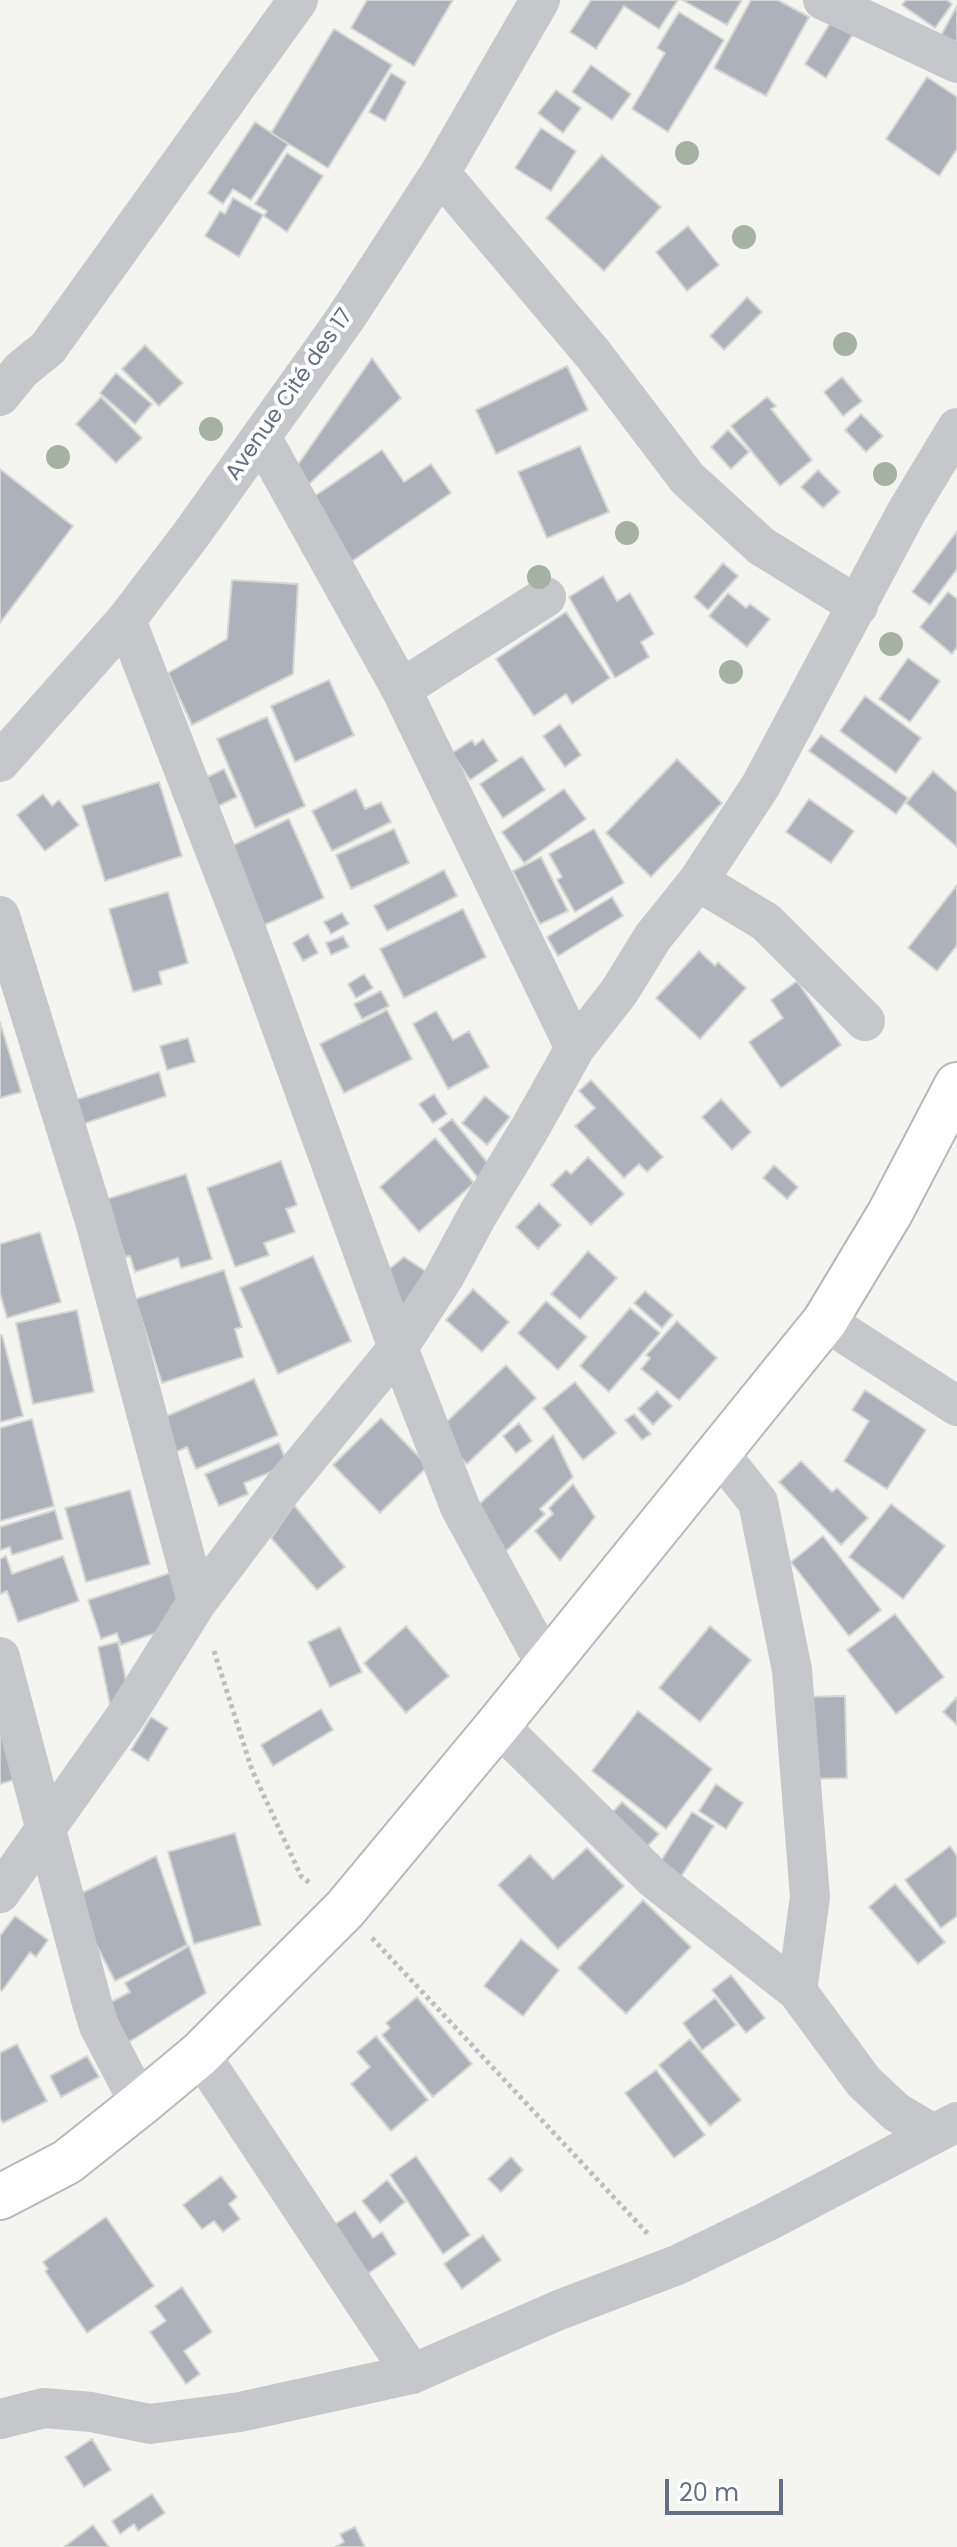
<!DOCTYPE html>
<meta charset="utf-8">
<style>
body{margin:0}
#map{position:relative;width:957px;height:2547px;overflow:hidden;background:#f4f5f1;font-family:Poppins,sans-serif}
canvas{display:block}
.scale{position:absolute;left:665px;top:2479px;width:118px;height:36px;box-sizing:border-box;border:4px solid #637083;border-top:0;padding-left:10px;font-size:24px;line-height:28px;white-space:nowrap;color:#637083;-webkit-text-stroke:6px #fff;paint-order:stroke}
</style>
<div id="map">
<canvas width="957" height="2547"></canvas>
<div class="scale">20 m</div>
</div>
<script>
const ctx = document.querySelector('canvas').getContext('2d');
ctx.lineJoin = 'round';
function fill(path, color) {
  ctx.fillStyle = color;
  ctx.fill(path, 'evenodd');
}
function toPath(rows) {
  const path = new Path2D();
  for (const r of rows) {
    path.moveTo(r[0], r[1]);
    for (let i = 2; i < r.length; i += 2) path.lineTo(r[i], r[i + 1]);
  }
  return path;
}
function trace(path, color, width, dash) {
  ctx.strokeStyle = color;
  ctx.lineWidth = width;
  ctx.lineCap = dash ? 'butt' : 'round';
  ctx.setLineDash(dash || []);
  ctx.stroke(path);
}
function write(font, color, halo, rows, align = 'center') {
  ctx.font = font + ' Poppins,sans-serif';
  ctx.lineWidth = 8;
  ctx.setLineDash([]);
  ctx.textBaseline = 'middle';
  ctx.strokeStyle = halo;
  ctx.fillStyle = color;
  for (const [text, x, y, turn = 0] of rows) {
    ctx.save();
    ctx.translate(x, y);
    ctx.rotate((+turn || 0) * Math.PI / 180);
    ctx.textAlign = isNaN(turn) ? turn : align;
    if (halo) ctx.strokeText(text, 0, 0);
    ctx.fillText(text, 0, 0);
    ctx.restore();
  }
}
const building = toPath([
 [367,0,453,0,414,66,351,28,367,0],
 [591,0,678,0,659,29,624,6,596,49,570,32,591,0],
 [682,0,742,0,727,25,682,0],
 [751,0,778,0,809,17,766,96,714,68,751,0],
 [906,0,947,0,952,4,935,28,902,5,906,0],
 [957,6,957,51,938,41,957,6],
 [679,12,724,40,668,132,632,109,665,53,657,48,679,12],
 [832,20,853,34,826,78,805,64,832,20],
 [334,29,392,65,328,168,271,133,334,29],
 [591,65,631,94,612,120,572,92,591,65],
 [391,73,406,82,385,121,369,112,391,73],
 [927,77,957,97,957,149,939,176,886,139,927,77],
 [556,90,581,108,563,133,538,113,556,90],
 [255,122,288,144,251,200,233,189,223,204,208,193,255,122],
 [541,128,576,151,551,191,515,168,541,128],
 [287,153,323,176,287,232,264,216,267,211,255,204,287,153],
 [602,155,661,207,604,271,546,218,602,155],
 [233,198,263,215,239,257,205,236,220,211,225,214,233,198],
 [688,226,719,265,687,291,656,252,688,226],
 [747,297,762,312,724,350,710,336,747,297],
 [145,345,183,383,159,406,122,369,145,345],
 [372,358,401,398,309,484,297,466,372,358],
 [567,366,588,410,496,454,476,410,567,366],
 [116,373,152,404,135,424,100,393,116,373],
 [842,377,862,401,843,416,824,392,842,377],
 [101,397,142,438,116,463,76,424,101,397],
 [767,397,776,406,771,409,812,460,780,486,731,426,767,397],
 [861,414,883,436,866,452,845,430,861,414],
 [728,430,749,452,731,469,711,447,728,430],
 [580,446,609,512,547,538,518,472,580,446],
 [382,450,404,482,431,464,451,493,351,562,309,500,382,450],
 [0,469,73,526,0,623,0,469],
 [818,470,840,492,823,508,801,487,818,470],
 [957,531,957,569,930,605,912,592,957,531],
 [723,563,738,576,708,610,694,597,723,563],
 [603,576,617,601,630,593,654,634,641,642,649,657,615,678,569,597,603,576],
 [232,580,298,584,293,674,192,725,168,673,227,639,232,580],
 [948,592,957,599,957,647,952,654,920,627,948,592],
 [728,593,746,608,750,604,770,619,747,647,709,616,728,593],
 [566,612,610,678,572,704,566,694,534,716,496,659,566,612],
 [908,658,940,681,910,722,879,699,908,658],
 [329,680,354,735,295,762,271,706,329,680],
 [865,696,921,738,896,773,840,731,865,696],
 [267,717,305,806,255,828,217,739,267,717],
 [560,724,581,755,565,767,543,736,560,724],
 [821,735,908,798,896,814,809,751,821,735],
 [483,739,498,761,470,780,452,753,472,740,475,745,483,739],
 [522,756,545,790,503,818,480,784,522,756],
 [677,759,722,803,651,877,606,833,677,759],
 [224,769,237,797,206,812,193,784,224,769],
 [933,771,957,792,957,847,906,803,933,771],
 [159,782,182,856,105,881,82,806,159,782],
 [356,789,365,809,381,802,391,822,332,851,312,811,356,789],
 [564,789,586,819,524,863,502,832,564,789],
 [43,794,52,806,59,800,79,825,45,851,17,815,43,794],
 [809,799,854,831,831,863,786,832,809,799],
 [289,819,324,898,260,927,225,849,289,819],
 [394,829,409,863,351,889,336,855,394,829],
 [594,829,624,883,575,912,557,880,562,877,549,854,594,829],
 [541,857,568,911,540,924,513,871,541,857],
 [444,870,457,896,387,931,374,906,444,870],
 [957,885,957,945,937,971,908,948,957,885],
 [168,892,188,963,159,972,162,984,133,992,109,909,168,892],
 [612,897,623,916,558,956,547,937,612,897],
 [463,909,486,957,404,998,380,949,463,909],
 [342,913,349,924,331,934,324,922,342,913],
 [308,934,318,953,303,961,293,943,308,934],
 [343,936,349,947,331,955,326,943,343,936],
 [699,951,715,966,718,962,746,988,700,1039,656,998,699,951],
 [364,974,373,988,356,998,348,984,364,974],
 [797,981,841,1045,781,1088,749,1042,783,1018,771,1000,797,981],
 [381,991,389,1006,362,1019,354,1004,381,991],
 [387,1010,412,1059,344,1093,320,1044,387,1010],
 [436,1011,453,1040,469,1031,489,1067,448,1089,413,1024,436,1011],
 [0,1022,21,1092,0,1098,0,1022],
 [188,1038,195,1062,167,1070,160,1046,188,1038],
 [159,1072,166,1096,77,1126,69,1102,159,1072],
 [591,1080,663,1157,647,1172,639,1164,624,1178,575,1126,595,1108,579,1091,591,1080],
 [434,1094,447,1114,433,1123,419,1104,434,1094],
 [485,1096,510,1117,487,1145,462,1123,485,1096],
 [721,1099,751,1132,732,1150,702,1117,721,1099],
 [452,1119,491,1167,478,1178,439,1129,452,1119],
 [435,1138,474,1183,419,1232,380,1187,435,1138],
 [588,1157,624,1194,591,1225,551,1185,566,1170,571,1174,588,1157],
 [281,1161,297,1205,286,1209,295,1232,264,1243,269,1255,235,1267,207,1188,281,1161],
 [774,1165,798,1187,787,1199,763,1178,774,1165],
 [186,1174,212,1259,181,1268,178,1258,135,1272,130,1256,125,1257,107,1199,186,1174],
 [539,1203,561,1225,538,1249,516,1227,539,1203],
 [40,1232,61,1302,7,1318,0,1293,0,1244,40,1232],
 [588,1251,617,1278,580,1319,551,1294,588,1251],
 [313,1256,351,1341,278,1374,240,1288,313,1256],
 [404,1257,427,1272,399,1313,382,1275,404,1257],
 [224,1270,242,1327,235,1329,243,1357,162,1383,135,1299,224,1270],
 [473,1289,509,1322,482,1352,446,1320,473,1289],
 [645,1291,673,1315,662,1328,634,1303,645,1291],
 [546,1301,587,1337,558,1370,518,1333,546,1301],
 [630,1308,660,1333,609,1392,580,1366,630,1308],
 [77,1310,94,1392,33,1404,16,1323,77,1310],
 [677,1321,717,1358,679,1400,641,1369,650,1358,646,1355,677,1321],
 [2,1335,23,1416,0,1422,0,1336,2,1335],
 [506,1365,536,1398,467,1464,436,1432,506,1365],
 [254,1379,278,1435,196,1469,187,1447,169,1455,155,1421,254,1379],
 [575,1382,616,1433,583,1460,543,1408,575,1382],
 [865,1390,926,1430,887,1489,844,1461,869,1421,852,1410,865,1390],
 [657,1391,672,1406,653,1425,638,1409,657,1391],
 [634,1414,651,1434,642,1440,625,1420,634,1414],
 [381,1418,428,1466,380,1513,333,1465,381,1418],
 [32,1419,54,1506,0,1521,0,1428,32,1419],
 [519,1423,532,1441,516,1453,503,1436,519,1423],
 [553,1435,573,1477,540,1509,545,1514,505,1552,473,1510,553,1435],
 [279,1443,288,1465,244,1483,248,1494,219,1506,205,1474,279,1443],
 [801,1461,832,1492,837,1488,868,1518,841,1545,779,1482,801,1461],
 [573,1484,595,1517,560,1561,535,1531,553,1514,549,1508,573,1484],
 [130,1490,150,1564,86,1582,65,1508,130,1490],
 [891,1504,945,1546,903,1599,849,1557,891,1504],
 [294,1505,345,1567,317,1590,271,1538,294,1505],
 [55,1510,63,1539,12,1555,10,1547,0,1550,0,1527,55,1510],
 [823,1536,881,1610,849,1636,791,1562,823,1536],
 [6,1556,12,1574,63,1556,79,1601,18,1622,7,1591,0,1594,0,1559,6,1556],
 [173,1572,186,1611,176,1626,121,1645,117,1633,101,1639,88,1600,173,1572],
 [895,1614,944,1677,896,1714,847,1650,895,1614],
 [406,1626,449,1676,406,1713,364,1663,406,1626],
 [710,1626,751,1660,700,1722,659,1688,710,1626],
 [340,1627,362,1672,330,1687,308,1642,340,1627],
 [118,1642,130,1700,113,1719,98,1647,118,1642],
 [845,1696,847,1778,806,1779,804,1697,845,1696],
 [957,1697,957,1725,943,1712,957,1697],
 [321,1709,333,1730,273,1766,261,1745,321,1709],
 [638,1711,712,1769,666,1829,592,1771,638,1711],
 [151,1717,168,1728,148,1761,131,1750,151,1717],
 [0,1725,16,1779,0,1784,0,1725],
 [716,1784,743,1803,726,1829,699,1811,716,1784],
 [622,1802,659,1834,644,1850,607,1818,622,1802],
 [692,1812,714,1826,680,1878,659,1864,692,1812],
 [235,1833,261,1925,194,1944,168,1852,235,1833],
 [950,1846,957,1856,957,1916,941,1928,905,1880,950,1846],
 [587,1848,624,1886,558,1949,498,1885,530,1855,553,1879,587,1848],
 [156,1856,187,1945,115,1981,72,1898,156,1856],
 [895,1884,945,1942,918,1964,869,1907,895,1884],
 [643,1900,691,1947,626,2014,578,1968,643,1900],
 [15,1916,48,1940,36,1957,30,1952,2,1991,0,1989,0,1936,15,1916],
 [521,1939,559,1970,523,2016,484,1986,521,1939],
 [189,1946,206,1993,121,2047,105,2005,130,1992,125,1983,189,1946],
 [731,1975,765,2018,746,2033,712,1990,731,1975],
 [417,1997,472,2064,433,2097,382,2035,390,2028,386,2023,417,1997],
 [715,1998,736,2025,702,2050,683,2023,715,1998],
 [376,2036,428,2100,391,2131,351,2084,370,2067,357,2052,376,2036],
 [690,2039,741,2100,710,2126,659,2065,690,2039],
 [17,2044,47,2101,3,2123,0,2118,0,2053,17,2044],
 [87,2056,99,2077,61,2097,50,2076,87,2056],
 [656,2070,705,2135,674,2158,625,2093,656,2070],
 [416,2156,470,2235,443,2254,390,2175,416,2156],
 [511,2157,523,2170,501,2192,488,2179,511,2157],
 [221,2176,237,2197,229,2204,240,2219,223,2232,214,2221,202,2229,183,2205,221,2176],
 [387,2180,405,2202,380,2223,362,2201,387,2180],
 [355,2211,373,2238,382,2232,396,2254,366,2275,334,2225,355,2211],
 [106,2217,154,2286,87,2333,45,2271,48,2269,43,2262,106,2217],
 [483,2235,501,2260,462,2289,444,2264,483,2235],
 [182,2287,212,2332,184,2351,200,2374,186,2384,150,2332,166,2321,155,2306,182,2287],
 [92,2439,111,2470,84,2487,65,2457,92,2439],
 [152,2494,165,2513,138,2531,134,2524,120,2534,112,2521,152,2494],
 [93,2525,109,2547,64,2547,93,2525],
 [355,2527,365,2547,335,2547,344,2542,340,2534,355,2527]
]);
const path = toPath([
 [214,1651,252,1770,301,1876,311,1884],
 [372,1938,649,2235]
]);
const minor = toPath([
 [823,0,957,63],
 [440,173,593,354,687,478,761,546,858,606],
 [0,396,21,370,48,348,298,0],
 [261,437,401,689,575,1048],
 [126,620,251,943,398,1348,460,1507,546,1665],
 [401,689,546,597],
 [0,762,126,620,190,536,345,319,440,173,540,0],
 [698,881,766,922,865,1021],
 [0,916,95,1221,197,1602],
 [825,1321,957,1406],
 [718,1452,758,1502,792,1670,810,1897,797,1991],
 [0,1657,92,2003,99,2026,140,2104],
 [498,1725,653,1878,797,1991,864,2082,896,2112,933,2134],
 [0,1893,125,1717,197,1602,283,1488,398,1348,444,1277,478,1214,529,1130,575,1048,619,992,653,937,698,881,761,785,907,511,957,428],
 [200,2054,412,2374],
 [0,2419,44,2408,91,2412,150,2424,240,2412,412,2374,559,2310,677,2265,768,2221,957,2122]
]);
const major = toPath([
 [0,2197,67,2162,140,2104,200,2054,345,1909,498,1725,825,1321,890,1213,957,1085]
]);
const trees = [
 [687,153],
 [744,237],
 [845,344],
 [211,429],
 [58,457],
 [885,474],
 [627,533],
 [539,577],
 [891,644],
 [731,672]
];
const streetNames = [
 ["Avenue Cité des 17",290,395,-55]
];
fill(building, '#adb2ba');
trace(building, '#d6d6d4', 2);
trace(major, '#b5b8bd', 48);
trace(path, '#bcbdc0', 5, [4, 4]);
trace(minor, '#c5c7cb', 40);
trace(major, '#fff', 44);
ctx.fillStyle = '#a5b1a2';
for (const [x, y] of trees) {
  ctx.beginPath();
  ctx.arc(x, y, 12, 0, 2 * Math.PI);
  ctx.fill();
}
write('22px', '#637083', '#fff', streetNames);
</script>
